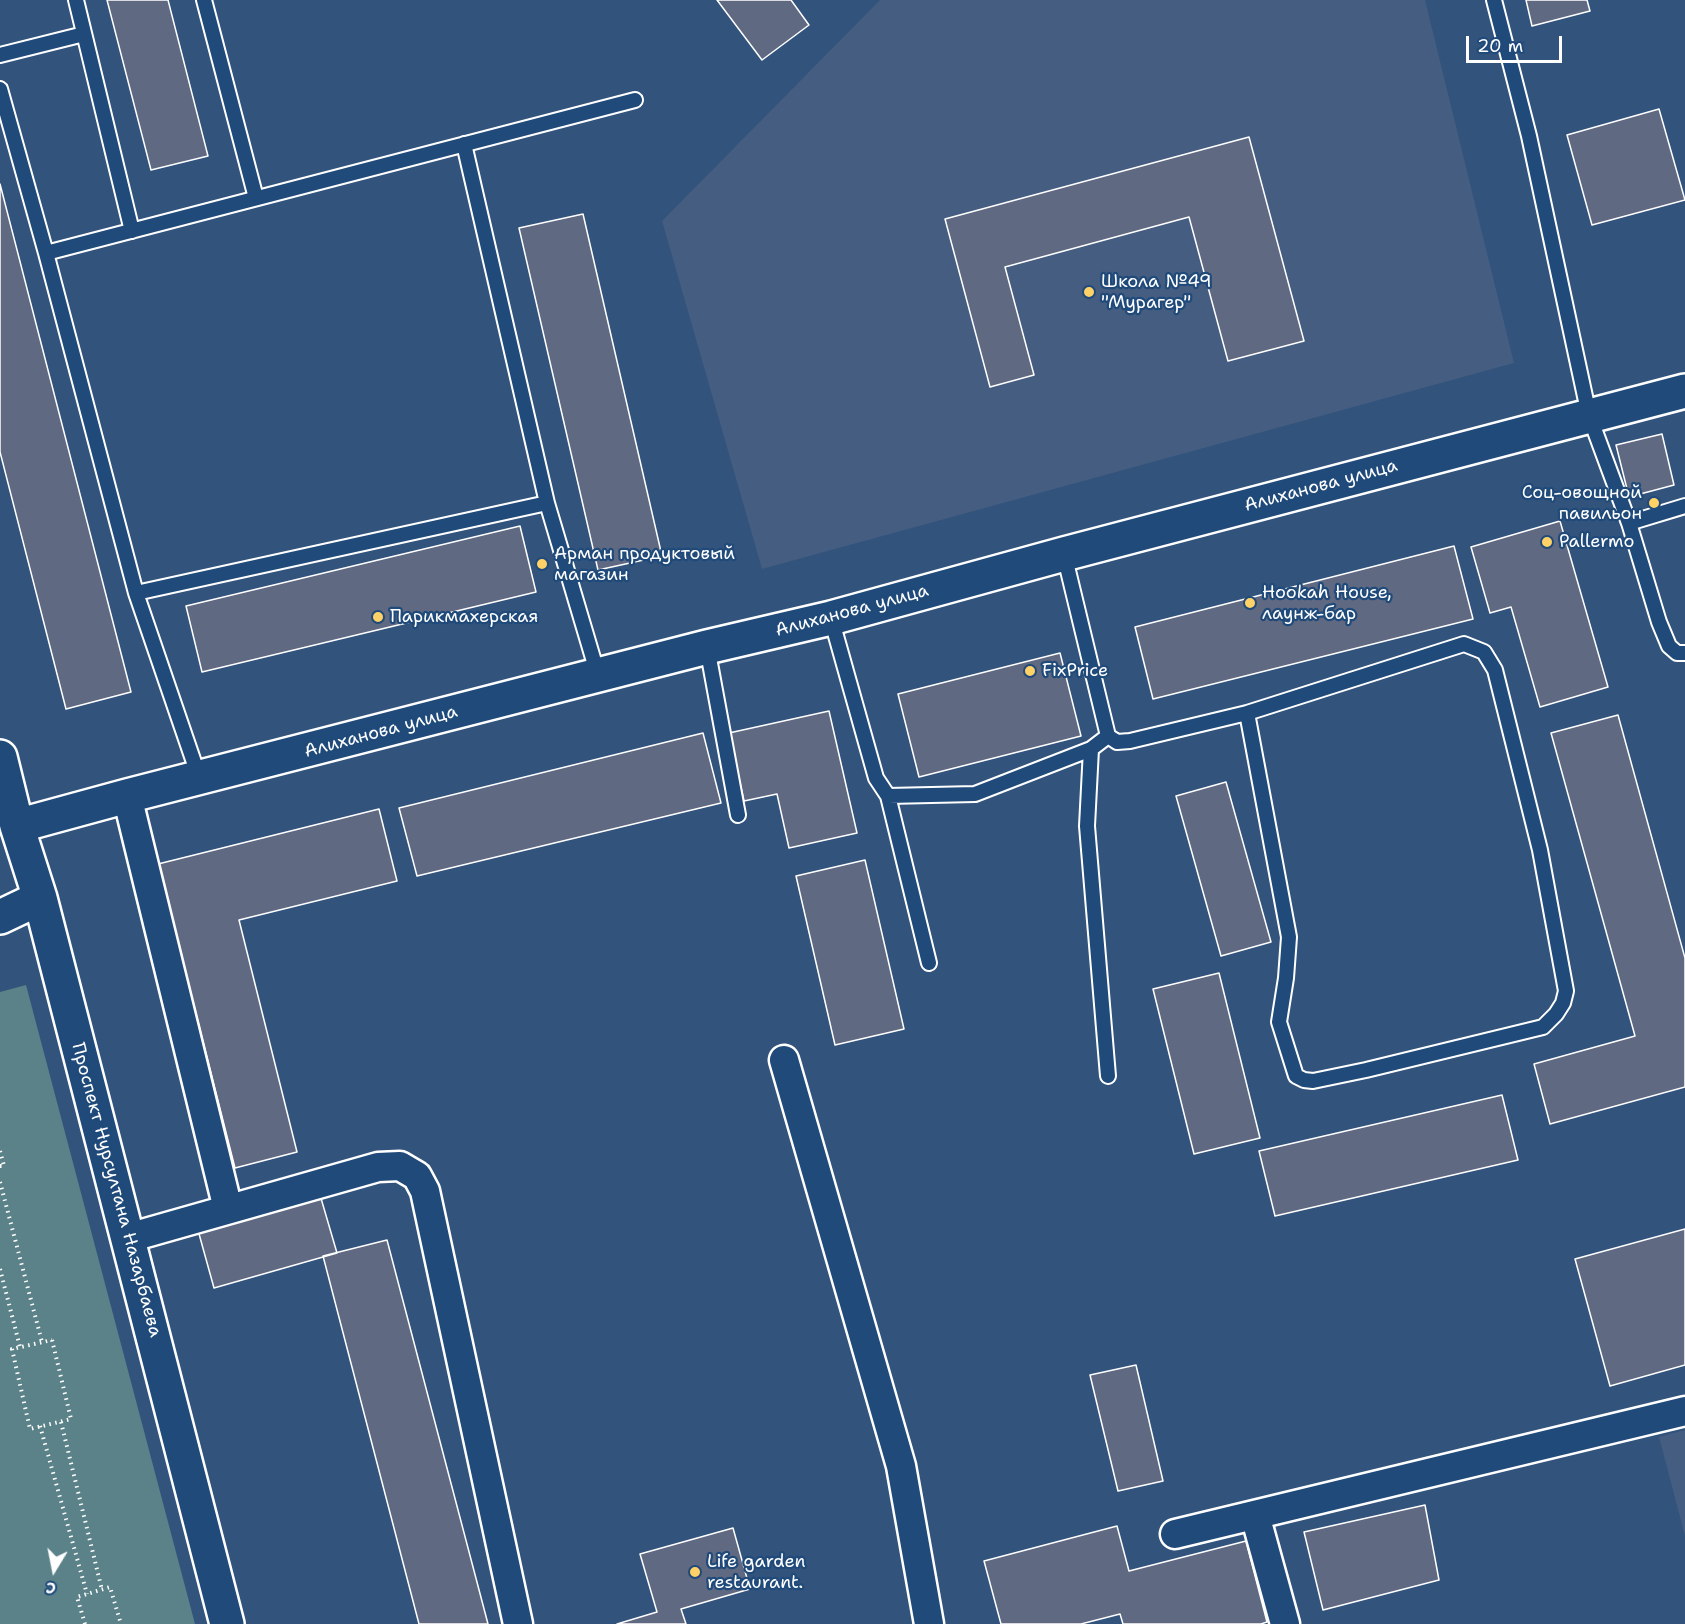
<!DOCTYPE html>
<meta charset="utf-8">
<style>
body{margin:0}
#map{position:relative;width:1685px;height:1624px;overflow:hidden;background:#32537c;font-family:"Shantell Sans",sans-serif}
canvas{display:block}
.north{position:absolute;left:24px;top:1540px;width:60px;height:60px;-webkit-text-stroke:4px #1f4a7a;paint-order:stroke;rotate:190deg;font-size:16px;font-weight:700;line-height:24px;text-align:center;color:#fff}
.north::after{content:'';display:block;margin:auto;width:21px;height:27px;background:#fff;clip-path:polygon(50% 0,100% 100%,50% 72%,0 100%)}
.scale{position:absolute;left:1466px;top:36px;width:96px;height:27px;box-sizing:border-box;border:3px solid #fff;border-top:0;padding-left:8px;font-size:18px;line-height:21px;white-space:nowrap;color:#fff;-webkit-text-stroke:4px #1f4a7a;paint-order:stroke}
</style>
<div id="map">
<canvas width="1685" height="1624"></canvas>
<div class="north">С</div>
<div class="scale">20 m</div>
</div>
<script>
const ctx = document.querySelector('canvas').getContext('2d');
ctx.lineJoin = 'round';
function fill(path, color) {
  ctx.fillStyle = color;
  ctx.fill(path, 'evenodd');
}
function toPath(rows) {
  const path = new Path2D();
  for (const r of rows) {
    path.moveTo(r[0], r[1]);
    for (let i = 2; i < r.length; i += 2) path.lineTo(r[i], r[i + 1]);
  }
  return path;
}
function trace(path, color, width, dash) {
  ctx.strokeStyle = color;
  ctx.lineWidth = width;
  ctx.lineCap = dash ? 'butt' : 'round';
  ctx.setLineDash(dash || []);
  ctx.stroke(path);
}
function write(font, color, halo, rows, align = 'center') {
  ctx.font = font + ' "Shantell Sans",sans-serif';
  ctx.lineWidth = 4.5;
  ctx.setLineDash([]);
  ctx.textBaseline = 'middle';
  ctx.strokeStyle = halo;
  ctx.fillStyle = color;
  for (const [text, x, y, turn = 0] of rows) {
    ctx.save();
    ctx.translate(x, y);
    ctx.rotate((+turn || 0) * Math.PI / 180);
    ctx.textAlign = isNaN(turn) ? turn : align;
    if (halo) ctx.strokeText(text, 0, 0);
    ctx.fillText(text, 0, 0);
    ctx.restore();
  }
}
const built = toPath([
 [880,0,1425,0,1514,363,762,569,662,221],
 [1685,1430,1685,1536,1659,1437]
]);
const green = toPath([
 [26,985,195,1624,0,1624,0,992]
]);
const building = toPath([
 [107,0,168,0,208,156,151,170,107,0],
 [717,0,791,0,809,25,762,60,717,0],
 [1526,0,1587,0,1590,11,1532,26,1526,0],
 [1659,109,1685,200,1592,225,1567,135,1659,109],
 [1249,137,1304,341,1228,361,1189,217,1005,267,1034,375,990,387,945,219,1249,137],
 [0,184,131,692,66,709,0,452,0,184],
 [583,214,662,556,598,570,519,228,583,214],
 [1662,434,1674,485,1629,497,1616,445,1662,434],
 [1560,521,1608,687,1540,707,1511,607,1490,613,1471,547,1560,521],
 [520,526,536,592,202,672,186,606,520,526],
 [1454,546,1473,619,1153,699,1135,627,1454,546],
 [1060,653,1081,736,919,777,898,694,1060,653],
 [829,711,857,833,789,848,777,794,744,801,729,733,829,711],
 [1618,715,1685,958,1685,1087,1550,1124,1534,1064,1635,1036,1551,733,1618,715],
 [703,733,721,803,417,876,399,808,703,733],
 [1226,782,1271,942,1221,956,1176,796,1226,782],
 [379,809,397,881,239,920,297,1152,235,1168,158,864,379,809],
 [865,860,904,1029,835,1045,796,876,865,860],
 [1219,973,1260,1138,1194,1154,1153,989,1219,973],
 [1502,1095,1518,1160,1275,1216,1259,1151,1502,1095],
 [318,1188,337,1253,214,1288,196,1223,318,1188],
 [1685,1229,1685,1365,1610,1386,1575,1259,1685,1229],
 [387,1240,488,1624,419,1624,323,1256,387,1240],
 [1136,1365,1163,1481,1118,1491,1090,1375,1136,1365],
 [1425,1505,1439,1580,1323,1610,1304,1532,1425,1505],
 [1117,1526,1129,1571,1246,1541,1267,1622,1261,1624,1123,1624,1120,1614,1081,1624,1001,1624,984,1561,1117,1526],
 [733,1528,750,1589,681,1609,686,1624,617,1624,657,1612,640,1554,733,1528]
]);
const path = toPath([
 [0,1151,4,1166,0,1166],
 [0,1182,42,1342],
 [0,1269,20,1347],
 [52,1340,71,1419,30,1429,12,1349,52,1340],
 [61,1422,102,1590],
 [40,1426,87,1594],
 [85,1624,77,1597,110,1587,121,1624]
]);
const lane = toPath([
 [76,0,132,231],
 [204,0,256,198],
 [1494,0,1529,136,1589,415,1629,523,1659,622,1669,646,1677,653,1685,653],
 [0,55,84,34],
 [0,89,46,253,136,593,199,777],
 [46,253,635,100],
 [547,503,598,675],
 [1629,523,1685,506],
 [1064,554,1108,736,1117,742,1130,741,1247,713,1464,644,1484,652,1495,670,1540,850,1566,991,1563,1003,1556,1014,1543,1027,1366,1070,1313,1081,1304,1080,1296,1076,1279,1022,1286,978,1289,937,1247,713],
 [136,593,547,503,464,144],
 [831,618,876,778,888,796,975,794,1091,749,1108,736],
 [707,647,738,815],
 [1091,749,1087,826,1108,1076],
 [888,796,929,963]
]);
const street = toPath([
 [127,796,228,1209],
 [784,1060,901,1466,929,1624],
 [128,1238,378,1167,400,1166,417,1176,425,1191,518,1624],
 [1255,1515,1285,1624],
 [1175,1534,1685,1411]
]);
const secondary = toPath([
 [0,757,17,826,40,898,227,1624],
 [17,826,127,796,707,647,831,618,1064,554,1685,391],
 [0,917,40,898]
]);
const markers = [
 [1089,292,6,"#ffd166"],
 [1654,503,6,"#ffd166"],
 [1547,542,6,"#ffd166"],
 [542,564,6,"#ffd166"],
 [1250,603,6,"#ffd166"],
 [378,617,6,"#ffd166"],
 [1030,671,6,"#ffd166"],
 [695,1572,6,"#ffd166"]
];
const poiNames = [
 ["Школа №49",1101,282],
 ["\"Мурагер\"",1101,303],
 ["Соц-овощной",1642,493,"right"],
 ["павильон",1642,514,"right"],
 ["Pallermo",1559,542],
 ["Арман продуктовый",554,554],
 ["магазин",554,575],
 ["Hookah House,",1262,593],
 ["лаунж-бар",1262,614],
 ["Парикмахерская",390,617],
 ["FixPrice",1042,671],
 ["Life garden",707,1562],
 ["restaurant.",707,1583]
];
const streetNames = [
 ["Алиханова улица",1321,486,-15],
 ["Алиханова улица",852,611,-15],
 ["Алиханова улица",381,732,-15],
 ["Проспект Нурсултана Назарбаева",116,1190,75]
];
fill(built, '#445d81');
fill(green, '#5a8288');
fill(building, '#606982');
trace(building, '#fff', 1.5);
trace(lane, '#fff', 18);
trace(street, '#fff', 33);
trace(secondary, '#fff', 38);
trace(path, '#fff', 4, [1.5, 4.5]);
trace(lane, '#1f4a7a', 14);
trace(street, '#1f4a7a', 28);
trace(secondary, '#1f4a7a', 33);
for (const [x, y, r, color] of markers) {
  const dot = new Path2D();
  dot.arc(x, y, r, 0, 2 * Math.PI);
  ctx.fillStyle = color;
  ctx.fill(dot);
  trace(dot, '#1f4a7a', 2);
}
write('18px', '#fff', '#1f4a7a', poiNames, 'left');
write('18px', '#fff', '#1f4a7a', streetNames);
</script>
